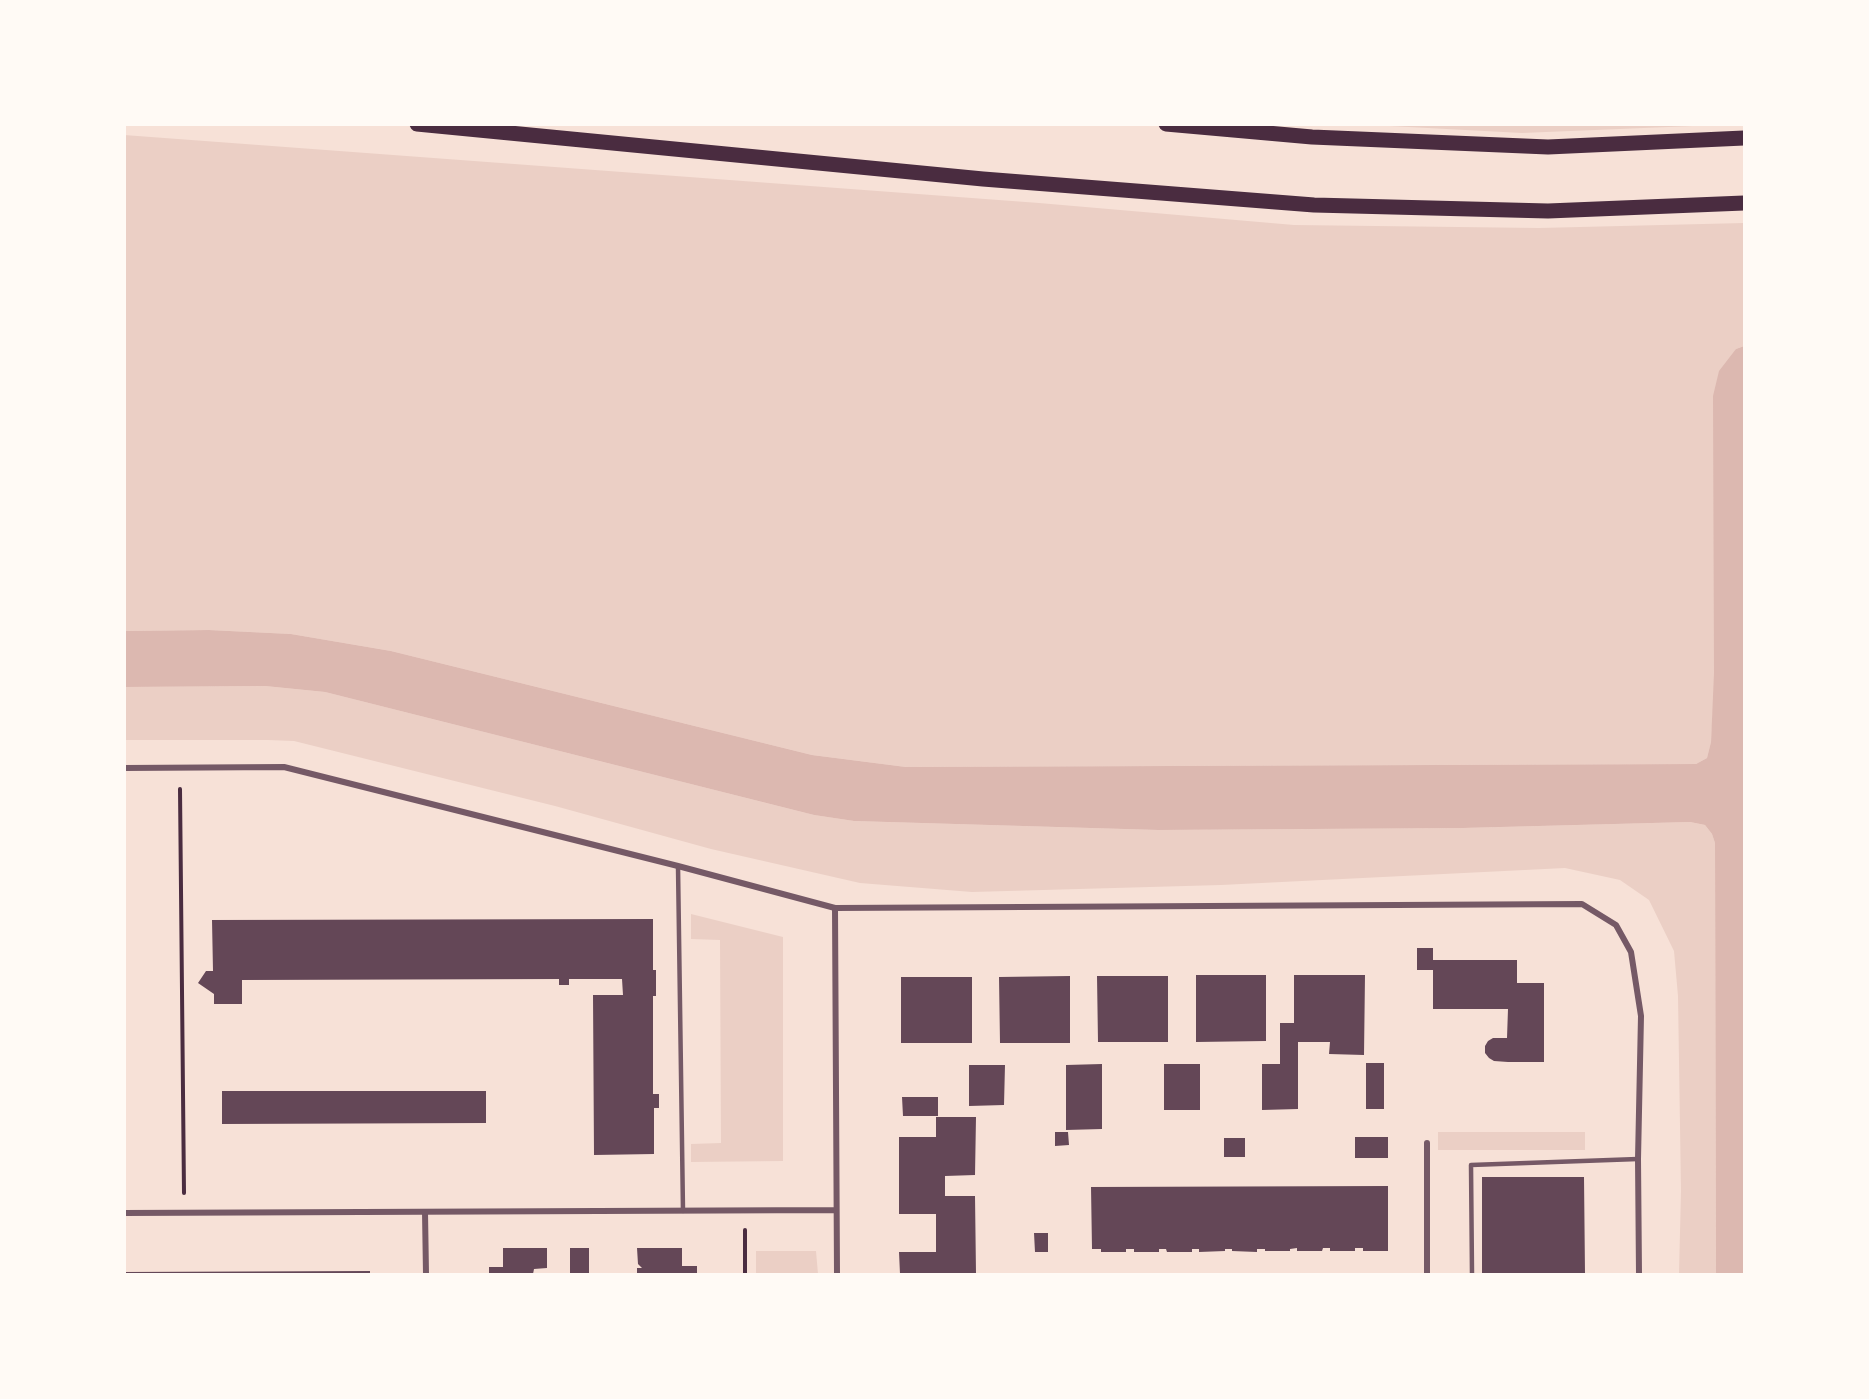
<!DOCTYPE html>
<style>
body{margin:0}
#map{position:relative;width:1869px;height:1399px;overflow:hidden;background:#f7e1d7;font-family:Jost,sans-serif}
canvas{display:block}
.frame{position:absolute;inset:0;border:126px solid #fffaf5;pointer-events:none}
</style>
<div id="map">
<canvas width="1869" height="1399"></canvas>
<div class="frame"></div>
</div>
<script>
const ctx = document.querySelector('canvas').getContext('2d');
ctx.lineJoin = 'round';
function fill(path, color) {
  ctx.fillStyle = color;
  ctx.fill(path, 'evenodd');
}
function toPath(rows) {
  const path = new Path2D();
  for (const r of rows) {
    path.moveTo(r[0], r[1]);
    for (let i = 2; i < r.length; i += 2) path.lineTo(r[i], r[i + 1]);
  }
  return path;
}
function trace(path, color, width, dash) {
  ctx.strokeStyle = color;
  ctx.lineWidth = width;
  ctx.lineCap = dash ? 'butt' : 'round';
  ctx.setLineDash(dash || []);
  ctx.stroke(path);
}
const green = toPath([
 [1371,125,1717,124,1717,125,1522,133],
 [124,135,1039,203,1294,225,1539,228,1744,223,1744,346,1736,349,1711,742,1707,758,1696,764,906,767,812,755,391,651,291,634,209,630,125,631],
 [265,686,325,692,814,815,854,821,1158,830,1463,828,1690,822,1705,825,1712,834,1715,843,1716,1274,1679,1274,1681,1191,1678,996,1674,951,1649,900,1620,880,1565,868,1221,885,972,892,860,883,711,849,555,806,294,741,268,740,125,740,124,687],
 [691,914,783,937,783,1161,691,1162,691,1144,721,1143,720,940,691,939],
 [1438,1132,1585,1132,1585,1150,1438,1150],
 [756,1251,816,1251,818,1274,756,1274]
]);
const water = toPath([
 [1744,346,1744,1274,1716,1274,1715,843,1712,834,1705,825,1690,822,1463,828,1158,830,854,821,814,815,325,692,265,686,125,687,125,631,209,630,291,634,391,651,812,755,906,767,1696,764,1707,758,1711,742,1714,673,1713,396,1719,371,1736,349]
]);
const building = toPath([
 [653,919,653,970,656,970,656,996,653,996,653,1094,659,1094,659,1108,654,1108,654,1154,594,1155,593,995,623,995,622,979,569,979,569,985,559,985,559,979,242,980,242,1004,214,1004,214,994,198,983,206,971,213,971,212,920],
 [1417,948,1433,948,1433,960,1517,960,1517,983,1544,983,1544,1062,1508,1062,1494,1061,1489,1058,1485,1053,1485,1046,1488,1041,1493,1038,1507,1038,1508,1009,1433,1009,1433,970,1417,970],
 [1196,975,1266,975,1266,1041,1196,1042],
 [1294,975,1365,975,1364,1055,1329,1054,1330,1042,1298,1042,1298,1109,1262,1110,1262,1064,1280,1064,1280,1023,1294,1023],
 [1070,976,1070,1043,1000,1043,999,977],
 [1097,976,1168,976,1168,1042,1098,1042],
 [901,977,972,977,972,1043,901,1043],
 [1366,1063,1384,1063,1384,1109,1366,1109],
 [1102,1064,1102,1129,1066,1130,1066,1065],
 [1164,1064,1200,1064,1200,1110,1164,1110],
 [969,1065,1005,1065,1004,1105,969,1106],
 [222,1091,486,1091,486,1123,222,1124],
 [902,1097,938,1097,938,1116,903,1116],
 [936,1117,976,1117,975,1175,945,1176,945,1196,975,1196,976,1274,900,1274,899,1252,936,1252,936,1214,899,1214,899,1137,936,1137],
 [1055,1132,1068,1132,1069,1145,1055,1146],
 [1355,1137,1388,1137,1388,1158,1355,1158],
 [1224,1138,1245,1138,1245,1157,1224,1157],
 [1482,1177,1584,1177,1585,1274,1482,1274],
 [1388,1186,1388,1251,1363,1251,1363,1248,1355,1248,1355,1251,1330,1251,1330,1248,1323,1248,1322,1251,1297,1251,1297,1248,1290,1249,1290,1251,1265,1251,1265,1249,1257,1249,1257,1252,1232,1251,1232,1249,1225,1249,1225,1251,1199,1252,1199,1249,1192,1249,1192,1252,1167,1252,1166,1249,1159,1249,1159,1252,1134,1252,1134,1249,1126,1249,1126,1252,1101,1252,1101,1249,1092,1249,1091,1187],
 [1034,1233,1048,1233,1048,1252,1035,1252],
 [503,1248,547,1248,547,1268,534,1269,533,1274,489,1274,489,1267,503,1267],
 [570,1248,589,1248,589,1274,570,1274],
 [637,1248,682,1248,682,1266,697,1266,697,1274,637,1274,637,1268,642,1268,638,1264],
 [370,1271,370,1274,124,1274,124,1272]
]);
const path = toPath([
 [180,789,184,1193],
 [745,1230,745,1274]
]);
const service = toPath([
 [678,866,683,1211],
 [1472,1274,1471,1165,1638,1159]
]);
const minor = toPath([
 [124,768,284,767,678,866,835,908,1582,904,1616,925,1631,952,1641,1016,1638,1159,1639,1274],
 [835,908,837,1274],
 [425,1212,426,1274],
 [124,1213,836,1210],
 [1427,1274,1427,1143]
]);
const primary = toPath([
 [417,124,983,179,1314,205,1548,211,1744,203],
 [1166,124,1312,137,1548,147,1744,138]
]);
fill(green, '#ebcfc5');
fill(water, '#dcb8b0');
fill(building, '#644757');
trace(path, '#4a2c40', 4);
trace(service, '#755966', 4.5);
trace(minor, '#755966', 6);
trace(primary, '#4a2c40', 15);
</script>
